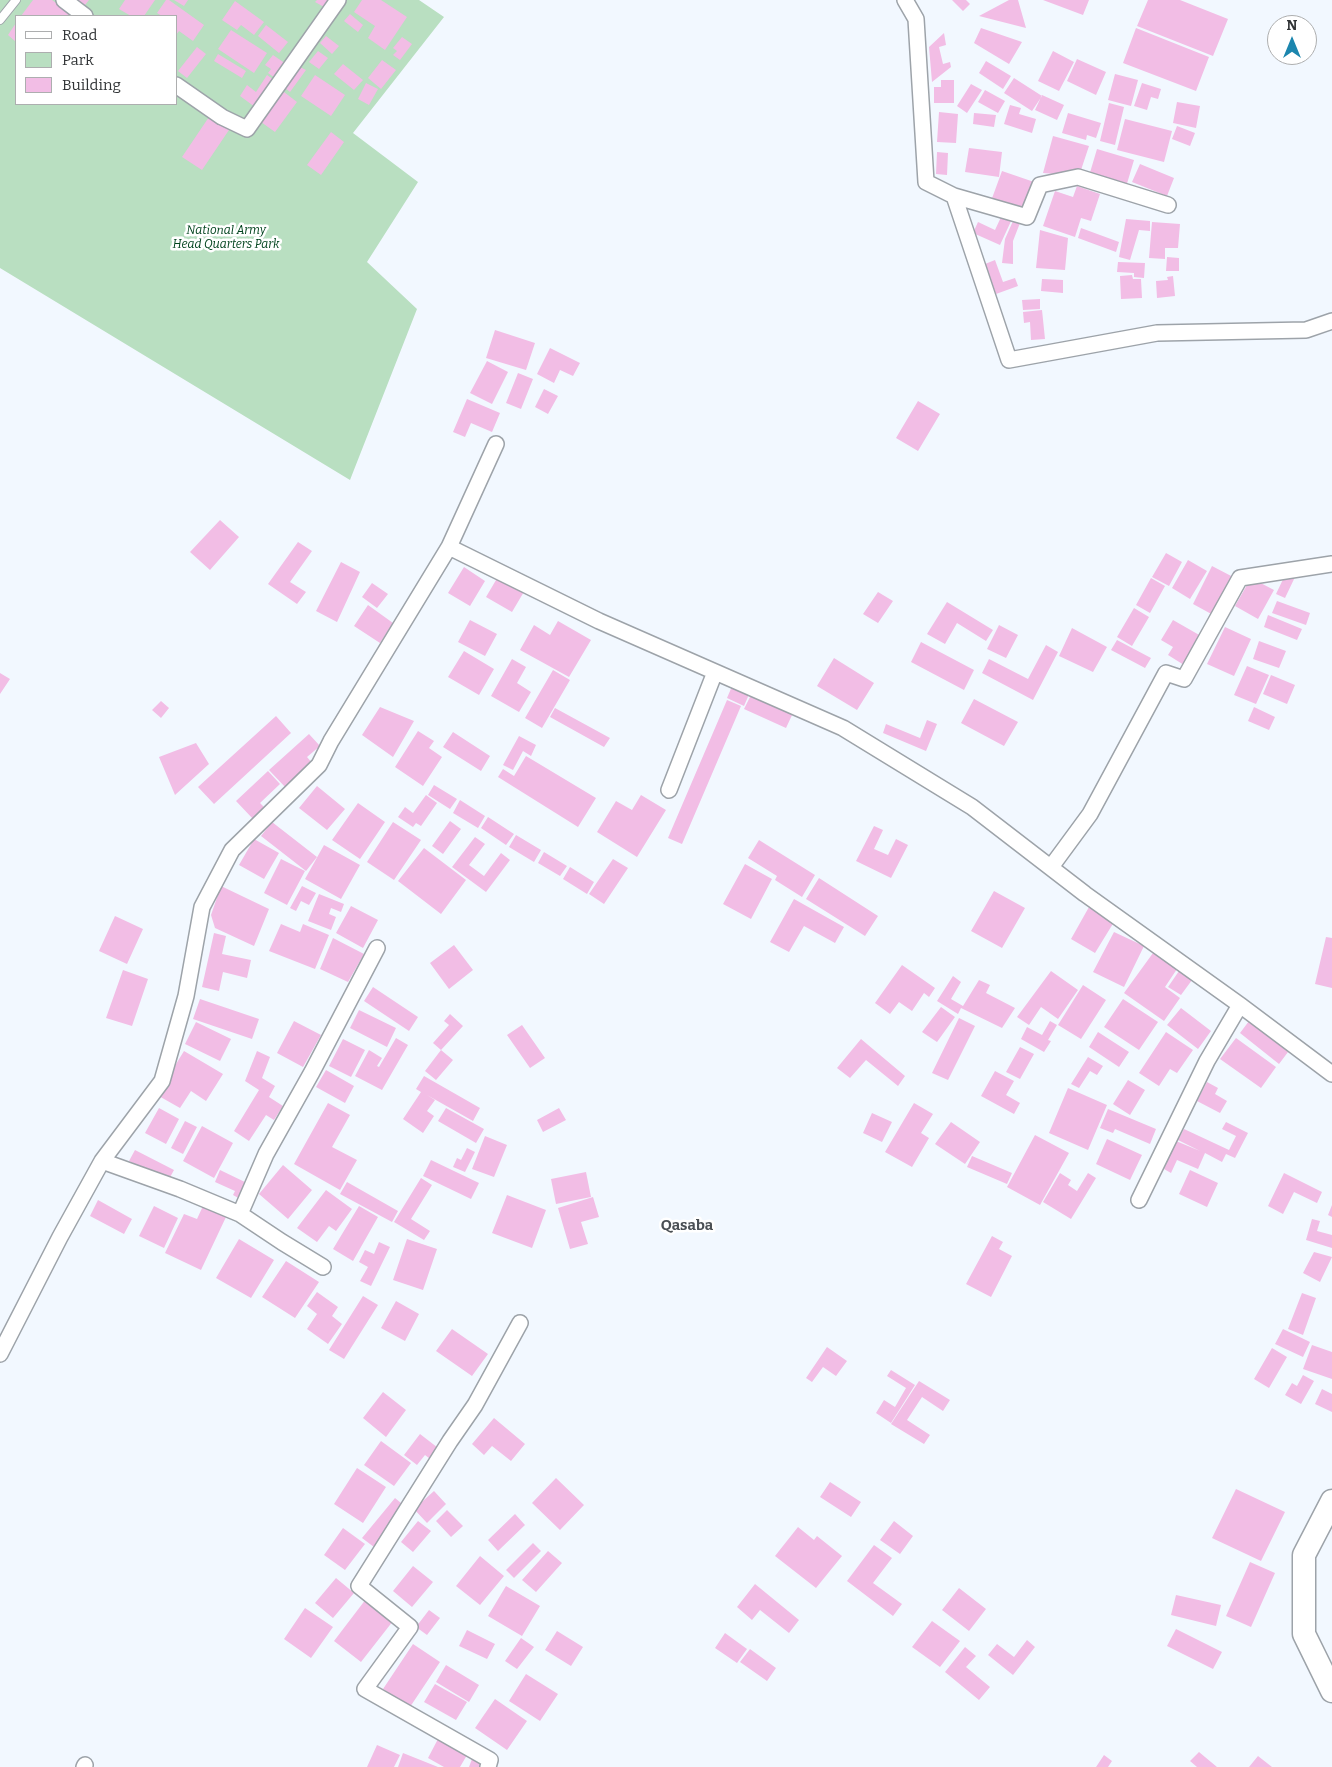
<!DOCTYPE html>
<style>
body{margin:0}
#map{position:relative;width:1332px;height:1767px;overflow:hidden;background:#f2f8ff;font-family:Bitter,serif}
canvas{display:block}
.legend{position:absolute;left:15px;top:15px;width:162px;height:90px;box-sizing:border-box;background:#fff;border:1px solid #adaeaf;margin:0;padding:6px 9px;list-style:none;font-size:15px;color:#313436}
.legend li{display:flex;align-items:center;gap:10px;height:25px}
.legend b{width:25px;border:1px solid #adaeaf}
.north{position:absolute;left:1267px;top:15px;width:50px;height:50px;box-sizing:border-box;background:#fff;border:1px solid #adaeaf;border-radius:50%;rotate:0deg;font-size:14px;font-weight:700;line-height:20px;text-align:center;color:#313436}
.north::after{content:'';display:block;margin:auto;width:18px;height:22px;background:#1c86ae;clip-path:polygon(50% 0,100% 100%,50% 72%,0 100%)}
</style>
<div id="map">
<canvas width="1332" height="1767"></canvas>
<ul class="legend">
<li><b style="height:6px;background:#fff"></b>Road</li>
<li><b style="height:14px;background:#b9dfc1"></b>Park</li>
<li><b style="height:14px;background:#f2bde5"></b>Building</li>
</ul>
<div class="north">N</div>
</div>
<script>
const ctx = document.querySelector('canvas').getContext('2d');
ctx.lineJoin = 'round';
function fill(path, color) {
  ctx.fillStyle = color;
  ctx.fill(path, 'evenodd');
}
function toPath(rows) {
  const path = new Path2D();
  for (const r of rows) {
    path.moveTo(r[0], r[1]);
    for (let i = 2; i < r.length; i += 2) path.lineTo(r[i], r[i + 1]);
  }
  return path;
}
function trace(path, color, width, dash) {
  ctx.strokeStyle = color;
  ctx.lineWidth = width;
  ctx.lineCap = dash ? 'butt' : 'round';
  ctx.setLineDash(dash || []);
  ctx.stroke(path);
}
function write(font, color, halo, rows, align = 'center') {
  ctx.font = font + ' Bitter,serif';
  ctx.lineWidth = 5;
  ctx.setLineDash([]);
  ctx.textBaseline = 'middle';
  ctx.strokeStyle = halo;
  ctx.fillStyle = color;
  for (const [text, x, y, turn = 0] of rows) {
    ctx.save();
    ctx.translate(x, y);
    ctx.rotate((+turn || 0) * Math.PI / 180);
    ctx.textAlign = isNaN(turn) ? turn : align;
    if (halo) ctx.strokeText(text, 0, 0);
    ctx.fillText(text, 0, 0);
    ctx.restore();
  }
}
const green = toPath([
 [0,0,419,0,444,17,353,133,418,182,367,262,417,309,350,480,0,268],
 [16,16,176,16,176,104,16,104]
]);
const building = toPath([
 [33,0,52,0,71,14,69,16,21,16],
 [67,0,89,0,81,10],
 [125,0,155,0,144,16,131,16,119,9],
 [166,0,169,0,204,25,193,41,179,31,176,35,176,16,162,16,157,13],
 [174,0,188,0,184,6],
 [317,0,330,0,326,8,315,2],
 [362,0,381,0,407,17,385,50,368,38,375,26,354,12],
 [952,0,966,0,970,4,963,11],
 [1009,0,1018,0,1026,28,979,16],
 [1043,0,1089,0,1083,15],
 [1148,0,1180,0,1228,19,1213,56,1137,26],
 [235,1,264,22,254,35,241,25,237,30,222,20],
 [350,14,363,25,358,32,344,21],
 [16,23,16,42,8,35],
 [266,25,288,42,279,53,258,36],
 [981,28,1022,42,1009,64,974,43],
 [1136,28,1209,57,1196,91,1123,63],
 [231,30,267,53,254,73,218,49],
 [944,33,946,45,939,47,943,64,950,62,951,67,932,82,929,47],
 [326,36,339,46,332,54,320,43],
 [402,37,412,44,400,60,393,55,397,51,393,48],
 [197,47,206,54,187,78,178,71],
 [318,51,328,58,319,69,309,62],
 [1053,51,1074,62,1059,91,1038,81],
 [218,54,246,71,242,78,214,61],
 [273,55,286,64,275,78,268,73,271,69,265,65],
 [1077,59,1106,72,1096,95,1067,81],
 [382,60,396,70,381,89,368,78],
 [986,61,1011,76,1003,89,979,73],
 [343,64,363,80,354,90,334,74],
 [300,67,306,70,290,92,285,88],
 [1115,74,1138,80,1131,106,1108,100],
 [267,75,274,80,255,107,240,96,247,85,256,92],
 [315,75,345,95,331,116,301,96],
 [1014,78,1042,96,1032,111,1004,93],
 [941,80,954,80,954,103,934,103,934,87,941,87],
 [366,83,378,89,369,105,358,99],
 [1142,83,1161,89,1158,99,1151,97,1147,110,1134,106],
 [971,84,982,90,967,113,957,106],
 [985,90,1005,101,998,113,978,102],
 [284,92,297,102,275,132,261,122],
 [1042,95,1064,105,1057,120,1035,110],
 [1177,102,1200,106,1196,128,1173,123],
 [1109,103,1124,107,1115,145,1100,141],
 [1010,105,1021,108,1019,114,1036,119,1032,133,1004,124],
 [939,112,958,114,956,143,937,142],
 [974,113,996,115,994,127,973,124],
 [1068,113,1101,123,1096,138,1087,135,1086,140,1062,133],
 [211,114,231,127,202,170,182,157],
 [1125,119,1172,131,1164,162,1117,150],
 [1177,126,1195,133,1190,146,1172,139],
 [331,132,344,142,321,175,307,165],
 [1053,136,1089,146,1079,176,1043,173],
 [969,148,1002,152,999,177,965,172],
 [1097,149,1134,160,1126,187,1089,176],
 [937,152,948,153,947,175,936,174],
 [1140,164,1174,178,1167,196,1132,182],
 [1002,171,1037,183,1027,213,991,201],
 [1077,186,1100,194,1091,221,1081,218,1075,237,1043,226,1055,191,1073,197],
 [1002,215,1012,219,1000,245,973,233,978,222,995,230],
 [1126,219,1150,221,1150,231,1139,230,1130,260,1119,257],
 [1013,221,1020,223,1013,241,1013,264,1002,263,1005,239],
 [1152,222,1180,224,1178,248,1165,248,1165,259,1149,258],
 [1081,228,1119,242,1116,252,1078,238],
 [1040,230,1068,238,1065,270,1036,268],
 [1167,257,1179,258,1179,271,1166,271],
 [995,260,1003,282,1015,278,1018,286,996,294,985,264],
 [1118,262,1145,263,1144,278,1134,277,1134,273,1117,272],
 [1132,275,1133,279,1141,279,1142,298,1121,299,1120,276],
 [1173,276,1175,296,1157,298,1156,281,1168,280,1167,277],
 [1042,279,1063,280,1063,293,1041,291],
 [1040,299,1040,309,1023,310,1022,300],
 [1042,310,1045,339,1031,340,1030,322,1024,323,1023,312],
 [495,330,535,343,526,370,486,358],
 [550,348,580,363,573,376,560,370,554,383,537,374],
 [487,361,508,372,492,404,470,393],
 [518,373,533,379,521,409,506,403],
 [544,389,558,396,548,414,535,407],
 [467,399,500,413,492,432,471,423,465,437,453,432],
 [918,401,940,414,918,451,896,438],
 [220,520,239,537,210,570,190,552],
 [298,542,312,551,290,582,306,592,297,604,268,584],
 [1166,553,1182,562,1169,586,1152,577],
 [1188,560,1207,571,1190,599,1172,588],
 [341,562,360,572,337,622,316,611],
 [1212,566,1235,578,1215,616,1193,604],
 [464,567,485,581,470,606,448,593],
 [1287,571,1296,575,1285,598,1276,594],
 [499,575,525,590,512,612,486,597],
 [1151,578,1165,586,1150,613,1136,605],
 [1251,578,1274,590,1258,619,1235,606],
 [372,583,388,594,377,608,362,597],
 [878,592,893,601,878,623,863,614],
 [1277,601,1310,613,1306,625,1272,613],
 [947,602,993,630,986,641,957,623,945,644,927,634],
 [368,605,393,623,380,643,354,626],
 [1134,608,1149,617,1132,646,1117,637],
 [1268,615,1302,629,1297,640,1264,627],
 [470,620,497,634,485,656,458,642],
 [1173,620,1201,636,1184,665,1168,655,1173,647,1161,640],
 [558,621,591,640,569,677,520,650,534,625,550,635],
 [999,625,1018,635,1006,658,987,649],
 [1225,627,1251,639,1234,676,1207,664],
 [1072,628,1107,647,1093,672,1059,656],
 [1117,640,1151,658,1145,668,1111,650],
 [1259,641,1286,651,1279,668,1253,659],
 [921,642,974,670,964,690,911,662],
 [1046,645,1058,652,1033,700,982,673,989,659,1028,679],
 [464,651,494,669,479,695,448,677],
 [834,658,874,683,857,710,817,686],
 [512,659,526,667,517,683,531,692,519,712,491,696],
 [1247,666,1269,675,1256,704,1234,695],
 [553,670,570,680,542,728,525,718],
 [0,673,10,679,0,694],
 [1271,675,1295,685,1287,704,1263,694],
 [733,684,750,692,744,706,727,698],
 [751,695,793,713,786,728,744,709],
 [974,699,1018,722,1004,746,961,723],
 [727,700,741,706,682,844,668,838],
 [161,701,169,708,161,718,152,710],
 [380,707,414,721,393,757,362,735],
 [1254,707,1275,717,1269,730,1248,721],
 [555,708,610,738,604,747,550,717],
 [276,716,291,733,214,804,198,787],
 [927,720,937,724,926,751,883,733,886,724,920,738],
 [418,731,434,741,429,748,442,757,423,786,395,767],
 [453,732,490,756,481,771,443,747],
 [309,734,320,746,307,757,313,764,286,788,269,770],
 [519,736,536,745,531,756,523,751,513,770,503,765],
 [196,743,209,764,175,795,159,757],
 [526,756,596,798,578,827,498,777,503,769,514,776],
 [268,771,280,784,260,803,265,808,253,819,236,801],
 [434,785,457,799,450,809,428,795],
 [317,786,345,809,327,830,299,808],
 [426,795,437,803,421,826,416,823,413,827,398,817,405,807,413,813],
 [641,795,666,810,637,857,597,832,616,801,632,810],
 [460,800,485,816,478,828,453,813],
 [358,803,385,822,360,859,332,840],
 [488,817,514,834,506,845,481,828],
 [450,821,461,829,443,854,432,846],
 [272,822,317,857,306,871,261,836],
 [393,822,421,840,394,880,367,862],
 [874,826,883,830,874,849,888,855,896,839,908,845,891,878,856,861],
 [516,835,541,850,534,862,509,847],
 [475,837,485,844,469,865,484,876,501,853,510,860,486,892,452,867],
 [254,839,279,853,264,879,239,865],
 [759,840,815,875,802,897,775,880,777,876,748,858],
 [324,845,360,865,341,899,305,879],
 [424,848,466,880,441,914,398,881],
 [544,852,567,866,560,876,538,863],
 [281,859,305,871,287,905,264,893],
 [613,859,628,868,604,904,589,894],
 [745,864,772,879,751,919,723,904],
 [570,867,594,882,587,894,563,879],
 [819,878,878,916,865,936,806,899],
 [221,886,269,909,254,946,215,928,211,915],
 [302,886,316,893,309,905,301,901,296,911,290,908],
 [994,891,1025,908,1002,948,971,931],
 [319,894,344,904,341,912,331,908,329,914,336,917,331,930,308,921],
 [794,899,844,927,835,943,804,926,789,952,770,942],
 [351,906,378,920,363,948,336,933],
 [1089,907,1114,922,1095,953,1071,939],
 [115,916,143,929,127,964,99,951],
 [281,924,300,932,303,924,329,935,315,969,269,951],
 [1114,932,1144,946,1124,987,1093,972],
 [214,933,226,936,222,954,251,960,247,978,223,972,219,991,202,987],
 [1326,937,1332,938,1332,988,1315,984],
 [333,938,364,954,348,982,320,969],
 [454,945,473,970,449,989,430,963],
 [1153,953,1177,969,1165,987,1180,998,1164,1021,1124,993],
 [902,965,935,988,929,997,924,993,912,1011,899,1002,890,1014,875,1003],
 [123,970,148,979,132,1026,106,1018],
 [1051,971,1078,990,1058,1019,1041,1007,1029,1025,1017,1017],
 [1179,971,1192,980,1181,995,1168,987],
 [953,976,961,982,951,999,963,1006,979,980,990,985,986,993,1015,1008,1002,1028,961,1008,958,1014,937,1001],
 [1083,985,1106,1000,1081,1039,1058,1025],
 [373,987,418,1017,409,1031,364,1001],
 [200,999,259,1019,252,1039,193,1019],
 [1123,999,1158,1022,1139,1050,1104,1027],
 [941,1007,955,1017,937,1042,922,1032],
 [1181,1008,1211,1031,1198,1049,1167,1025],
 [359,1010,396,1028,387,1047,350,1028],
 [450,1014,463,1026,441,1050,433,1043,449,1025,444,1021],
 [959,1018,975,1026,948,1080,932,1073],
 [294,1021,321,1035,303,1067,277,1053],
 [1050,1021,1057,1025,1048,1040,1051,1041,1044,1052,1021,1039,1027,1027,1042,1035],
 [1249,1021,1288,1052,1279,1064,1240,1033],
 [196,1022,231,1039,220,1061,185,1044],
 [522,1025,545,1058,530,1068,507,1035],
 [1098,1032,1129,1052,1119,1067,1089,1047],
 [1166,1032,1193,1050,1177,1073,1170,1069,1159,1086,1139,1073],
 [396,1038,408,1045,382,1090,355,1076,369,1050,382,1058,377,1066,379,1067],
 [1236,1038,1276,1067,1261,1088,1220,1059],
 [343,1039,365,1050,351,1077,329,1066],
 [861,1039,905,1076,898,1086,866,1060,850,1078,837,1068],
 [1020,1047,1034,1054,1020,1079,1006,1072],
 [441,1050,453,1060,436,1080,425,1071],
 [184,1051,223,1074,206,1101,191,1091,180,1108,157,1095],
 [257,1051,270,1057,262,1078,275,1086,269,1097,283,1106,274,1120,266,1115,249,1141,234,1131,259,1090,245,1081],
 [1088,1057,1103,1066,1097,1075,1090,1071,1079,1088,1071,1084],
 [326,1070,354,1086,345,1103,316,1087],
 [995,1071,1014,1081,1006,1095,1020,1103,1014,1114,981,1096],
 [424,1076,480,1108,473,1121,427,1095,435,1100,427,1111,434,1116,423,1133,403,1119,421,1092,416,1089],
 [1128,1080,1145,1090,1130,1115,1113,1104],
 [1207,1082,1218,1088,1215,1094,1227,1101,1220,1113,1197,1101],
 [1068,1088,1107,1105,1088,1150,1049,1133],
 [328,1103,350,1115,332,1147,357,1160,340,1190,294,1164],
 [914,1103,933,1114,921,1133,929,1138,912,1167,885,1152],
 [159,1108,179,1119,166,1144,145,1133],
 [446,1108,484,1129,476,1143,438,1121],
 [559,1108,566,1120,543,1132,537,1120],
 [1108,1109,1156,1129,1150,1144,1115,1129,1113,1133,1100,1128],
 [872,1113,892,1122,882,1142,863,1133],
 [185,1121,197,1127,183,1154,171,1148],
 [951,1122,980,1142,965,1164,935,1144],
 [1226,1122,1248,1133,1235,1158,1226,1154,1222,1162,1205,1153,1198,1169,1177,1160,1171,1173,1164,1169,1176,1141,1200,1151,1178,1140,1184,1129,1229,1150,1236,1136,1222,1129],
 [202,1126,233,1143,214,1178,183,1161],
 [1035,1135,1069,1153,1040,1205,1007,1187],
 [485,1136,507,1145,494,1177,472,1169],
 [1107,1139,1142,1155,1130,1180,1096,1164],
 [467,1148,475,1152,465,1172,453,1167,457,1158,461,1160],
 [135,1150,174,1170,168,1181,129,1161],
 [972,1156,1012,1173,1007,1184,967,1167],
 [431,1160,479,1183,471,1199,423,1176],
 [283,1165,312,1190,288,1219,259,1194],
 [220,1170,249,1184,242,1200,233,1195,235,1191,215,1182],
 [1190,1170,1218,1183,1207,1207,1179,1194],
 [586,1172,591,1197,556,1204,551,1179],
 [1060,1173,1071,1180,1068,1185,1077,1191,1088,1173,1096,1178,1071,1219,1043,1202],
 [1284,1173,1322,1192,1317,1203,1294,1192,1283,1214,1268,1206],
 [421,1178,432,1185,411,1219,430,1231,424,1240,394,1222],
 [347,1182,398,1211,392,1222,340,1194],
 [326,1190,352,1209,336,1231,329,1226,317,1242,297,1228],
 [507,1195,546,1210,532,1248,492,1233],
 [593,1197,599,1217,581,1222,588,1244,570,1249,558,1208],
 [98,1200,132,1219,124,1234,90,1216],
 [1332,1205,1332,1217,1328,1215],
 [154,1206,178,1218,164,1248,139,1236],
 [203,1206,226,1217,201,1270,165,1253,184,1214,197,1219],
 [359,1206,378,1217,353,1261,333,1249],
 [1312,1219,1320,1221,1317,1231,1332,1235,1332,1248,1306,1240],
 [992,1236,1003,1242,999,1249,1012,1256,991,1297,966,1284],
 [239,1239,274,1260,251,1298,216,1278],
 [407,1239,437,1249,423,1290,393,1280],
 [379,1242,390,1247,371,1286,360,1281,368,1267,359,1262,365,1250,374,1254],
 [1314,1252,1332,1257,1320,1282,1303,1273],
 [286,1261,319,1282,295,1318,262,1297],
 [317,1292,338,1307,332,1316,342,1324,328,1344,307,1329,317,1314,307,1306],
 [1302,1293,1316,1298,1303,1335,1288,1329],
 [363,1296,378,1305,344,1359,329,1350],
 [396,1301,419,1314,405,1341,381,1328],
 [452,1329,488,1354,472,1376,436,1351],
 [1283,1329,1310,1342,1303,1357,1275,1344],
 [1312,1345,1332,1352,1332,1379,1303,1369],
 [827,1347,847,1361,836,1376,823,1367,812,1382,806,1378],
 [1272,1348,1287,1357,1269,1388,1254,1379],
 [891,1370,915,1385,891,1423,876,1413,884,1400,895,1407,906,1388,887,1376],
 [1303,1375,1314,1381,1301,1404,1285,1395,1292,1383,1297,1386],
 [919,1381,950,1400,943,1411,922,1397,907,1420,930,1435,924,1444,891,1424],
 [1322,1389,1332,1394,1332,1412,1315,1404],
 [383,1392,406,1410,386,1437,363,1418],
 [494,1418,525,1444,511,1461,492,1446,484,1455,472,1444],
 [420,1434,442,1451,434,1462,425,1455,417,1465,404,1455],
 [381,1441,411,1463,394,1486,364,1465],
 [357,1468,386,1487,363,1523,334,1504],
 [556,1478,584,1505,560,1530,532,1503],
 [830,1482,861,1502,851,1517,820,1497],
 [1236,1489,1285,1512,1261,1561,1212,1538],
 [434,1491,446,1504,427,1523,414,1509],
 [395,1498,407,1508,374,1547,362,1538],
 [447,1510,463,1526,451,1537,436,1521],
 [515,1514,525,1525,498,1551,488,1540],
 [418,1521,431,1531,413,1552,401,1542],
 [894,1521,913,1536,900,1554,880,1540],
 [798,1527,814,1540,817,1536,842,1556,816,1588,775,1556],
 [343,1528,365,1544,345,1570,324,1555],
 [533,1543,541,1551,514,1578,506,1570],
 [874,1545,892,1558,873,1583,902,1604,893,1616,847,1581],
 [548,1551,562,1563,536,1592,522,1580],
 [480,1556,504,1576,480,1605,456,1586],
 [1250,1562,1275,1573,1251,1627,1226,1616],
 [413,1566,433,1582,412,1607,393,1591],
 [336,1578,354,1593,333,1618,315,1603],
 [755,1584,799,1620,789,1633,760,1610,752,1620,737,1607],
 [506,1586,540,1606,522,1636,488,1616],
 [959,1588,986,1609,969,1631,942,1610],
 [1176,1595,1221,1605,1216,1626,1171,1615],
 [366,1599,393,1621,361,1662,334,1641],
 [305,1608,333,1627,311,1658,284,1639],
 [429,1610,440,1618,427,1635,416,1627],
 [932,1621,960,1641,940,1667,912,1647],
 [1176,1629,1222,1652,1213,1669,1167,1646],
 [467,1630,495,1644,487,1659,459,1646],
 [557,1631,583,1647,571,1666,545,1650],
 [725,1633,747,1649,737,1663,715,1648],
 [521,1638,534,1647,517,1669,505,1661],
 [1027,1640,1035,1647,1013,1675,988,1655,997,1644,1014,1657],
 [413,1644,440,1662,410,1707,383,1689],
 [965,1647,976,1656,966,1667,990,1687,979,1700,945,1672],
 [750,1649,776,1668,767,1681,740,1662],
 [446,1665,479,1685,469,1702,436,1682],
 [526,1674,558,1694,540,1721,509,1701],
 [435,1684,467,1702,456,1720,424,1702],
 [495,1699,527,1721,507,1750,475,1728],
 [438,1739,467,1755,460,1767,444,1767,428,1758],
 [377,1745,400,1755,394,1767,367,1767],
 [1199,1752,1217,1767,1197,1767,1190,1761],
 [403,1753,438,1767,398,1767],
 [1104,1755,1112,1761,1108,1767,1096,1767],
 [1258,1756,1272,1767,1249,1767],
 [472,1759,482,1763,481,1767,469,1767]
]);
const lane = toPath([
 [0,20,16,0]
]);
const street = toPath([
 [64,0,85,16],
 [905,0,916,19,926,182,954,196,1009,360,1157,333,1306,330,1332,321],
 [176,85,222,117,247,129,338,0],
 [954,196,1027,217,1040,185,1078,177,1168,205],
 [449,547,496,444],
 [669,790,715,672],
 [1051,867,1090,814,1166,673,1184,679,1240,578,1332,564],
 [102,1161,180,1189,240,1214,282,1242,323,1267],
 [1139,1200,1207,1061,1240,1005],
 [240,1214,266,1154,312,1072,377,948],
 [0,1354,60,1237,102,1161,162,1081,186,996,202,907,232,850,319,765,331,741,449,547,599,621,843,728,972,807,1085,894,1240,1005,1332,1074],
 [84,1767,85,1765],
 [488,1767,490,1760,365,1689,410,1627,359,1586,450,1441,475,1405,520,1323]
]);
const secondary = toPath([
 [1332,1501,1304,1555,1304,1634,1332,1691]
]);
const parkNames = [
 ["National Army",226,231],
 ["Head Quarters Park",226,245]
];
const quarterNames = [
 ["Qasaba",687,1226]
];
fill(green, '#b9dfc1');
fill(building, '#f2bde5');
trace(lane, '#9da3a9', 10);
trace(street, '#9da3a9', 18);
trace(secondary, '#9da3a9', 25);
trace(lane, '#fff', 8);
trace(street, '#fff', 15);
trace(secondary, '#fff', 22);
write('italic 12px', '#01431d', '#fff', parkNames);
write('bold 15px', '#4a4f54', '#fff', quarterNames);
</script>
